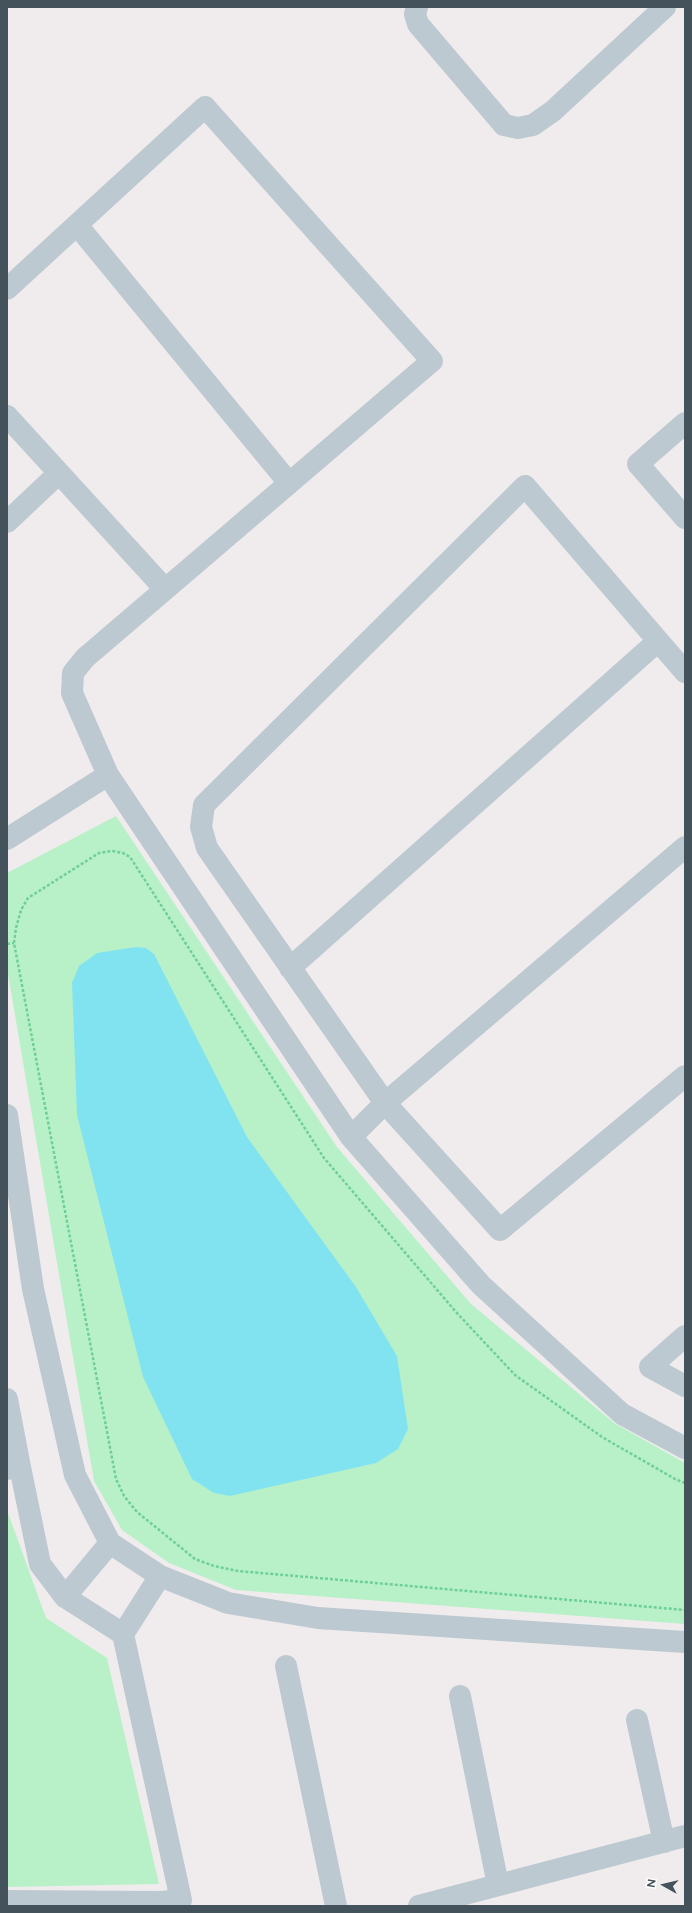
<!DOCTYPE html>
<style>
body{margin:0}
#map{position:relative;width:692px;height:1913px;overflow:hidden;background:#f0eced;font-family:Figtree,sans-serif}
canvas{display:block}
.frame{position:absolute;inset:0;border:8px solid #44525b;pointer-events:none}
.north{position:absolute;left:644px;top:1865px;width:40px;height:40px;-webkit-text-stroke:3px #fff;paint-order:stroke;rotate:278deg;font-size:11px;font-weight:700;line-height:16px;text-align:center;color:#44525b}
.north::after{content:'';display:block;margin:auto;width:14px;height:18px;background:#44525b;clip-path:polygon(50% 0,100% 100%,50% 72%,0 100%)}
</style>
<div id="map">
<canvas width="692" height="1913"></canvas>
<div class="frame"></div>
<div class="north">N</div>
</div>
<script>
const ctx = document.querySelector('canvas').getContext('2d');
ctx.lineJoin = 'round';
function fill(path, color) {
  ctx.fillStyle = color;
  ctx.fill(path, 'evenodd');
}
function toPath(rows) {
  const path = new Path2D();
  for (const r of rows) {
    path.moveTo(r[0], r[1]);
    for (let i = 2; i < r.length; i += 2) path.lineTo(r[i], r[i + 1]);
  }
  return path;
}
function trace(path, color, width, dash) {
  ctx.strokeStyle = color;
  ctx.lineWidth = width;
  ctx.lineCap = dash ? 'butt' : 'round';
  ctx.setLineDash(dash || []);
  ctx.stroke(path);
}
const green = toPath([
 [116,816,337,1147,471,1304,614,1423,685,1463,685,1624,236,1590,169,1563,122,1530,94,1481,7,968,7,873],
 [7,1510,46,1618,107,1658,159,1884,7,1887]
]);
const water = toPath([
 [136,947,146,948,154,954,247,1137,356,1287,397,1356,408,1429,398,1449,376,1463,230,1496,214,1493,192,1479,143,1377,77,1115,72,983,79,966,97,953]
]);
const path = toPath([
 [7,944,14,943],
 [685,1483,675,1479,602,1437,515,1375,456,1312,324,1158,130,857,123,853,112,851,99,853,28,898,21,910,16,928,14,943,116,1479,124,1496,137,1512,195,1559,214,1566,238,1571,685,1610]
]);
const minor = toPath([
 [417,7,415,14,418,24,504,125,518,128,533,125,553,111,665,7],
 [77,225,289,483],
 [7,289,205,107,432,361,85,658,73,673,72,693,108,775,351,1137,481,1285,622,1414,685,1448],
 [7,416,165,589],
 [685,423,638,464,685,518],
 [7,522,59,473],
 [685,672,525,486,204,805,201,827,207,848,385,1103,500,1230,685,1076],
 [7,839,108,775],
 [290,968,658,641],
 [7,1115,33,1289,75,1475,110,1543,160,1576,228,1603,318,1618,685,1642],
 [351,1137,385,1103,685,847],
 [685,1336,650,1367,685,1386],
 [7,1399,20,1467],
 [7,1469,20,1467,40,1564,65,1597,110,1543],
 [65,1597,123,1634],
 [286,1666,336,1906],
 [460,1696,498,1885],
 [637,1720,664,1842],
 [7,1901,161,1902,181,1900,123,1634,160,1576],
 [419,1906,685,1836]
]);
fill(green, '#b8f1c8');
fill(water, '#82e3f0');
trace(path, '#6ed097', 2.5, [3, 2]);
trace(minor, '#bcc9d0', 22);
</script>
